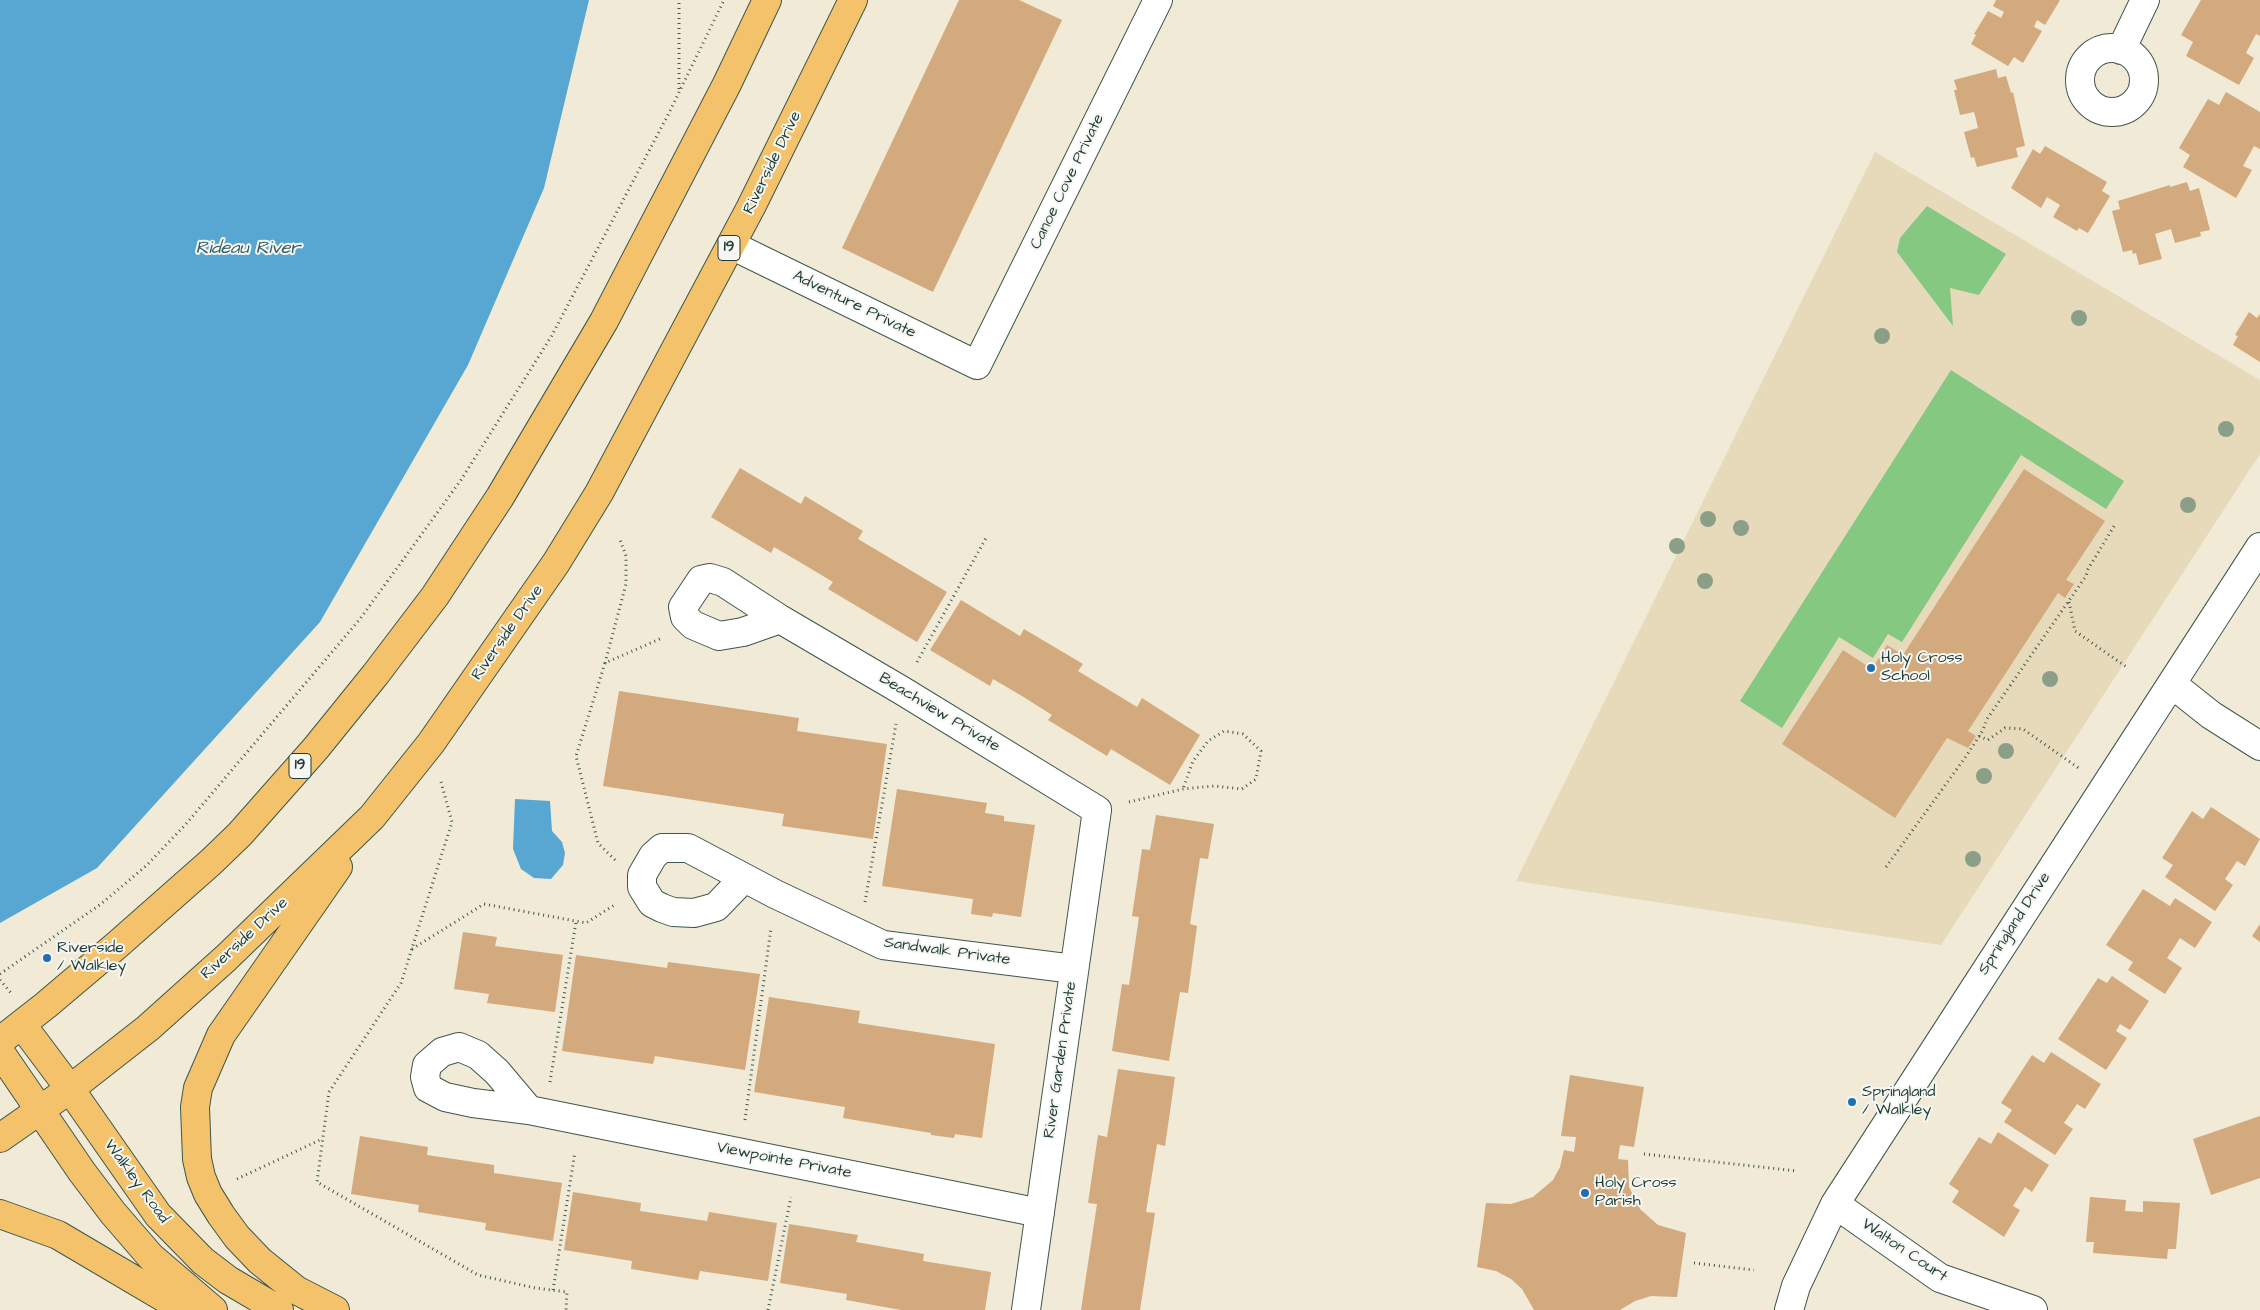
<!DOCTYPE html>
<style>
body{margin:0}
canvas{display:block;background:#f0ead6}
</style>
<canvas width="2260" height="1310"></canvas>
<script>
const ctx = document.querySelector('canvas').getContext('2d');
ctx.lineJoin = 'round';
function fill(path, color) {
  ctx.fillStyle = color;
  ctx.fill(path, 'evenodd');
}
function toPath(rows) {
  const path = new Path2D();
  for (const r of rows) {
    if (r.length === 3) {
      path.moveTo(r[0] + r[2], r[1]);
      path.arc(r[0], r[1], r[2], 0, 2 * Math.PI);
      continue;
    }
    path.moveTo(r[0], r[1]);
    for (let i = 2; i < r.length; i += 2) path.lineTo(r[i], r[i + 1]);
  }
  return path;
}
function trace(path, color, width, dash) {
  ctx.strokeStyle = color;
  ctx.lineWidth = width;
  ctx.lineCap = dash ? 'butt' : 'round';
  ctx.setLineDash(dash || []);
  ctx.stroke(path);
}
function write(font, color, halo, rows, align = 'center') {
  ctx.font = font + ' "Architects Daughter",sans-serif';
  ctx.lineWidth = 4;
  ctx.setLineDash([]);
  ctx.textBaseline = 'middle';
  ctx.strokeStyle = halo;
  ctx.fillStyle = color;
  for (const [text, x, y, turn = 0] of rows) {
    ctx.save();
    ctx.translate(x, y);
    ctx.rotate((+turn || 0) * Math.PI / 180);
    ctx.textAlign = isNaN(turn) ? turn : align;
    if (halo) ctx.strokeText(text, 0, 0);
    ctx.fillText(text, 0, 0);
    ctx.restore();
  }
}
const built = toPath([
 [1875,152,2260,380,2260,454,1941,945,1516,881]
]);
const green = toPath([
 [1927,206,2006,254,1979,295,1950,288,1953,326,1897,252,1900,238],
 [1951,370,2124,481,2106,509,2021,455,1902,642,1888,634,1873,658,1839,637,1782,728,1740,701]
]);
const water = toPath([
 [0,0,589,0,544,188,468,365,320,622,97,868,0,923],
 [515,799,550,801,552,831,562,842,565,853,563,865,551,879,534,878,521,869,513,849]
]);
const building = toPath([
 [959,0,1019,0,1062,20,933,292,842,248],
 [1996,0,2060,0,2045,25,2037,20,2034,27,2042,31,2023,63,2014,57,2008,66,1971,44,1976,35,1974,34,1988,11,2001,18,2004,12,1993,6],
 [2201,0,2260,0,2260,36,2256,34,2246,53,2254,58,2239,85,2186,56,2193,42,2181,35],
 [1996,69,1998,78,2006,76,2011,93,2013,92,2025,146,2016,148,2018,157,1977,167,1974,157,1971,158,1964,132,1978,128,1976,119,1974,112,1960,115,1954,90,1957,90,1954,80],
 [2226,92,2260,112,2260,149,2254,146,2243,166,2252,170,2236,198,2183,167,2190,155,2179,148,2208,99,2219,105],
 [2045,146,2107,182,2102,191,2110,196,2088,233,2079,228,2077,231,2053,217,2060,205,2047,197,2041,208,2011,188,2033,149,2040,154],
 [2187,182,2190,191,2199,188,2210,230,2200,232,2201,236,2175,243,2171,229,2155,234,2162,259,2139,265,2136,253,2133,254,2132,250,2123,252,2112,211,2120,209,2118,201,2170,185,2170,187],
 [2249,312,2257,318,2260,314,2260,362,2233,345,2238,336,2235,335],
 [740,468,801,504,805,496,833,513,863,531,858,539,947,592,917,642,828,589,833,582,803,564,774,547,771,553,711,517],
 [2024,469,2105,521,2066,580,2074,584,2065,598,2058,593,1968,731,1976,736,1968,748,1947,738,1895,818,1782,744,1843,650,1872,669,1887,645,1903,655],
 [961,600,1020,636,1024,629,1083,664,1078,671,1137,707,1142,698,1200,735,1170,785,1111,749,1107,756,1048,720,1052,715,1022,696,993,679,990,686,930,650],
 [619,691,799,718,797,731,887,744,873,839,782,826,784,814,603,786],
 [897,789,987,803,985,813,1004,816,1004,821,1035,825,1021,917,993,913,992,917,971,914,973,899,882,886],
 [2211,807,2260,839,2245,866,2237,861,2225,879,2233,885,2215,911,2165,877,2173,865,2162,858,2192,811,2203,819],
 [1156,815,1214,824,1208,859,1200,858,1190,924,1197,926,1188,993,1180,992,1169,1061,1112,1051,1122,984,1129,985,1139,917,1132,916,1142,849,1150,850],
 [2143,889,2170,906,2175,898,2212,922,2195,948,2180,938,2173,949,2167,958,2182,968,2165,994,2128,970,2133,962,2106,945],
 [2260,924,2260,942,2252,936],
 [463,932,497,937,495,946,563,955,555,1012,487,1003,489,994,454,989],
 [576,955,667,968,668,962,760,974,745,1070,655,1056,653,1064,562,1051],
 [2112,976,2149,1001,2130,1030,2120,1024,2116,1031,2127,1038,2106,1070,2058,1039,2098,978,2107,983],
 [769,997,860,1011,858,1023,995,1044,982,1138,955,1134,954,1138,931,1135,931,1133,843,1118,845,1107,754,1092],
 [2051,1052,2101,1084,2085,1109,2077,1104,2064,1123,2073,1129,2055,1155,2004,1122,2012,1110,2001,1103,2032,1055,2044,1063],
 [1118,1069,1175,1077,1165,1146,1157,1144,1146,1212,1155,1213,1140,1310,1081,1310,1097,1204,1088,1203,1098,1135,1107,1137],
 [1570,1075,1644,1087,1634,1147,1620,1145,1618,1159,1628,1160,1629,1187,1640,1209,1658,1225,1686,1233,1677,1297,1651,1296,1635,1301,1620,1310,1534,1310,1522,1289,1511,1279,1496,1271,1477,1267,1486,1203,1511,1204,1533,1197,1553,1180,1560,1167,1564,1150,1574,1152,1576,1137,1561,1136],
 [2260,1116,2260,1178,2211,1195,2193,1139],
 [1998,1132,2049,1165,2032,1192,2025,1187,2013,1206,2020,1210,2004,1237,1952,1202,1959,1191,1949,1184,1979,1137,1991,1144],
 [360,1136,428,1147,427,1155,494,1165,494,1173,562,1183,553,1241,485,1230,486,1223,418,1212,419,1205,351,1194],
 [573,1192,641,1203,640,1211,707,1221,709,1212,777,1223,768,1281,700,1271,698,1280,631,1269,632,1261,564,1250],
 [2090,1197,2126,1200,2125,1211,2143,1212,2143,1201,2180,1203,2176,1249,2168,1249,2167,1259,2093,1253,2094,1242,2086,1242],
 [789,1224,858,1235,856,1242,924,1254,923,1261,991,1272,985,1310,901,1310,846,1300,847,1294,780,1283]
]);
const path = toPath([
 [679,89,679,0],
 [2069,602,2075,631,2128,668],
 [917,662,986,538],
 [605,663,626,584,626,556,619,537],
 [1979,736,1988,740,2005,728,2023,729,2080,769],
 [441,782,452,822,401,983,329,1092,317,1182,478,1275,535,1288,567,1292,566,1310],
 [1129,802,1183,789,1214,786,1242,789,1256,779,1261,751,1243,734,1224,731,1208,741,1193,761,1183,789],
 [615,860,598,843,576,756,605,663,662,638],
 [1886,867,1967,755,1983,730,1987,719,2086,576,2088,569,2116,523],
 [865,902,896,724],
 [412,949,484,904,586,923,616,904],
 [0,974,101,904,147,865,186,824,360,619,461,480,551,337,670,111,724,0],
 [0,980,11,993],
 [550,1082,576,922],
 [745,1120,771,928],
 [1644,1154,1797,1171],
 [237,1179,322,1139],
 [1694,1263,1754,1270],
 [553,1290,575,1152],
 [768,1310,791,1197]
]);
const minor = toPath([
 [2112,80,32],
 [2121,50,2145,0],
 [731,245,977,365,1158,0],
 [780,619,743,632,719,636,693,625,685,617,683,607,701,580,710,578,723,582,780,619,901,690,1097,810,1026,1310],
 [2172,684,2211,715,2260,746],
 [744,878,716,907,694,913,673,912,662,908,652,903,642,887,642,875,653,856,662,848,688,848,775,894,883,945,1074,969],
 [529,1110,473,1103,445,1097,428,1088,425,1077,427,1065,442,1052,459,1047,478,1055,497,1072,529,1110,1040,1213],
 [1835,1204,1940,1278,2033,1310],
 [1789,1310,1796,1286,1835,1204,2260,547]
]);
const major = toPath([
 [22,1025,70,1089,158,1215,203,1261,228,1280,279,1310],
 [0,1041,46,1005,117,945,211,862,240,834,316,748,375,675,435,596,500,497,604,321,727,84,767,0],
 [0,1052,82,1172,113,1213,151,1257,213,1310],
 [0,1138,70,1089,148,1028,226,958,372,817,431,743,556,563,599,493,751,207,853,0],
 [0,1214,58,1235,185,1310],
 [335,1310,296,1290,260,1261,237,1237,221,1215,208,1194,201,1177,197,1159,195,1107,198,1088,221,1035,338,867]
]);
const trees = [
 [2079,318],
 [1882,336],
 [2226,429],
 [2188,505],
 [1708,519],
 [1741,528],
 [1677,546],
 [1705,581],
 [2050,679],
 [2006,751],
 [1984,776],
 [1973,859]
];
const markers = [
 [1871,668,5,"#1f6fb2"],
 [47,958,5,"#1f6fb2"],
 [1852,1102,5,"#1f6fb2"],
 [1585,1193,5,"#1f6fb2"]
];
const shields = [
 [729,248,22],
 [300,766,22]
];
const shieldNames = [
 ["19",729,248],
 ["19",300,766]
];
const streetNames = [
 ["Riverside Drive",773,163,-64],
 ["Canoe Cove Private",1068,182,-64],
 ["Adventure Private",854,305,26],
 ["Riverside Drive",508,633,-55],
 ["Beachview Private",939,713,31],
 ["Springland Drive",2015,924,-57],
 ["Riverside Drive",245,939,-43],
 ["Sandwalk Private",947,952,8],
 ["River Garden Private",1061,1060,-82],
 ["Viewpointe Private",784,1161,11],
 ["Walkley Road",136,1182,54],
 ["Walton Court",1904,1251,34]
];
const poiNames = [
 ["Holy Cross",1881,659],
 ["School",1881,677],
 ["Riverside",57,949],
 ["/ Walkley",57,967],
 ["Springland",1862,1093],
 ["/ Walkley",1862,1111],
 ["Holy Cross",1595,1184],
 ["Parish",1595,1202]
];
const waterNames = [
 ["Rideau River",248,249]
];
fill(built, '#e7daba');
fill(green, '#84c882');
fill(water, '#58a7d2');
fill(building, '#d2aa7d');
trace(minor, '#3e574c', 30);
trace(major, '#3e574c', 30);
trace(path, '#3e574c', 3, [1, 4]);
trace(minor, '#fff', 28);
trace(major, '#f3c26a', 28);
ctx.fillStyle = '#8b9e88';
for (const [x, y] of trees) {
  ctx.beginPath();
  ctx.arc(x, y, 8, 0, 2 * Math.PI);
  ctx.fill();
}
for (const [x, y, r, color] of markers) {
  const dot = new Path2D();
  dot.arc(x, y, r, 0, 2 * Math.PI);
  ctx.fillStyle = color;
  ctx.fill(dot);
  trace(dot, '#f6f6f2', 2);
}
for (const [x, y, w] of shields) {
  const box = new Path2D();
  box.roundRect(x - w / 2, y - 12.5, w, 25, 4);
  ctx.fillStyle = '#f6f6f2';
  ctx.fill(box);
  trace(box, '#1f3d34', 1);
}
write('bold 15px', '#1f3d34', null, shieldNames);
write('16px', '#1f3d34', '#f6f6f2', streetNames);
write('16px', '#1f3d34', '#f6f6f2', poiNames, 'left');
write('italic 18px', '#305d63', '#f6f6f2', waterNames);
</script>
